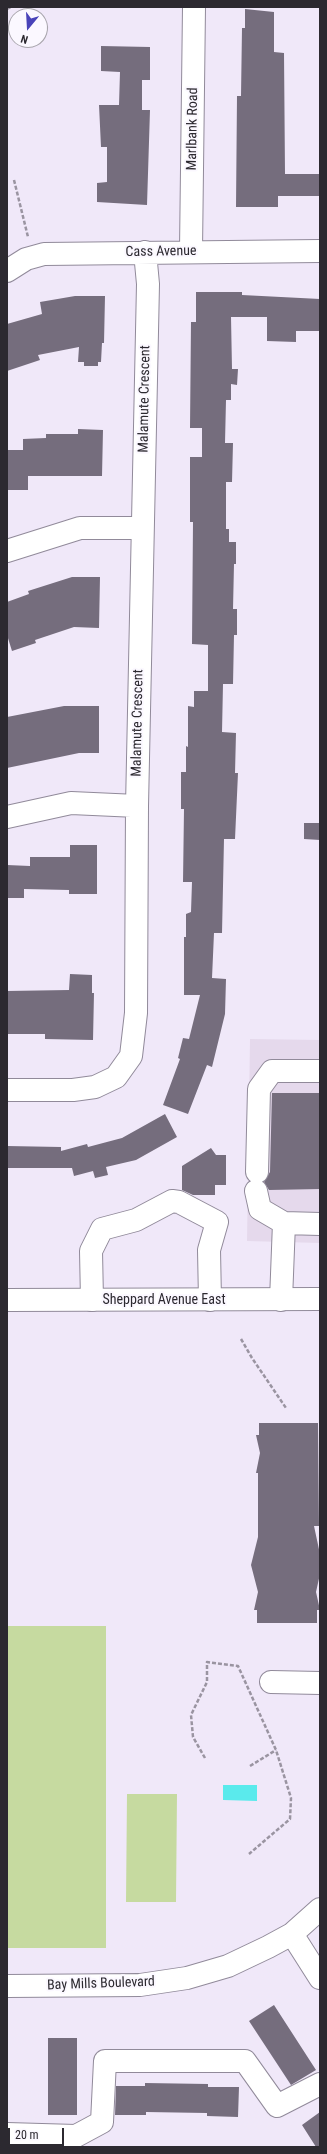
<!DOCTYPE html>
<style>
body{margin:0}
#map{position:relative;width:327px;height:2154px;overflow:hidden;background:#f0e8f9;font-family:"Roboto Condensed",sans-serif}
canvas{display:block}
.frame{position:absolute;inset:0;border:8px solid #2c2930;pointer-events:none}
.north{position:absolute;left:8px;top:8px;width:40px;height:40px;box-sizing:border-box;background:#fbf8ff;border:1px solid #a8a5ac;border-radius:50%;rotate:198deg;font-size:11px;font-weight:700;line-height:16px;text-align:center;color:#2c2930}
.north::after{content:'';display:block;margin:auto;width:14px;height:18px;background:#4943b9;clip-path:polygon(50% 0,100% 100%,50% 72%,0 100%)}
.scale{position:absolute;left:8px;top:2128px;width:56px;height:18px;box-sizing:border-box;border:2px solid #2c2930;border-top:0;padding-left:5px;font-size:12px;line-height:14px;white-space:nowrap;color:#2c2930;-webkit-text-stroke:3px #fbf8ff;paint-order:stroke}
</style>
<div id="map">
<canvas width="327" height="2154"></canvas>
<div class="frame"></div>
<div class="north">N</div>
<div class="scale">20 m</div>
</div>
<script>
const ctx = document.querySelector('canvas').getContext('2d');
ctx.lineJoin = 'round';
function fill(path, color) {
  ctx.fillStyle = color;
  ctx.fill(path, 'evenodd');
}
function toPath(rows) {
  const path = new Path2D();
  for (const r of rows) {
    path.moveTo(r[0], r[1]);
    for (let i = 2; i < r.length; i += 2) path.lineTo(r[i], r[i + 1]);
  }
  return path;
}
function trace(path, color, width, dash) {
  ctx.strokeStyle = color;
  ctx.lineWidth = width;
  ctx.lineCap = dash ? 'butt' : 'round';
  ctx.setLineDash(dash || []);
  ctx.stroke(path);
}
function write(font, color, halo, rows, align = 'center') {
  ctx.font = font + ' "Roboto Condensed",sans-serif';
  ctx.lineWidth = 4;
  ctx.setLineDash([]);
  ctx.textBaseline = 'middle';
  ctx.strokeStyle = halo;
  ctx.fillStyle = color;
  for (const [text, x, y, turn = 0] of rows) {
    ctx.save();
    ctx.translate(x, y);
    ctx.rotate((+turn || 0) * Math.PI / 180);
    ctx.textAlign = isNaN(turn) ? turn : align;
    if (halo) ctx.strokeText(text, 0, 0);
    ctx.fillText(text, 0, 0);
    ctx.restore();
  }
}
const commercial = toPath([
 [250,1039,320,1040,320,1243,247,1241]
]);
const green = toPath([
 [7,1626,106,1626,106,1948,7,1948],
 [127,1794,177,1794,176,1902,126,1902]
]);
const water = toPath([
 [223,1785,257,1785,257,1801,223,1800]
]);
const building = toPath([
 [245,9,274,12,274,52,284,53,285,174,320,174,320,196,278,196,278,207,236,207,237,96,241,96,242,28,245,28],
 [101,46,150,47,150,80,142,80,142,110,150,110,147,205,97,202,97,183,107,182,107,147,101,147,99,105,119,105,120,72,101,71],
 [196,292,242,292,242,295,320,299,320,331,296,331,296,342,267,341,267,317,231,317,232,369,238,369,237,385,231,384,231,400,226,400,225,443,233,443,232,482,226,482,226,529,229,529,229,542,236,542,236,564,234,564,233,609,237,609,237,635,234,635,233,684,223,684,222,732,236,733,235,773,238,773,235,839,224,839,222,933,214,933,212,978,226,979,225,1014,212,1067,207,1065,188,1114,163,1105,180,1059,178,1058,183,1038,189,1039,200,995,184,995,184,937,186,937,186,914,191,912,192,882,183,882,184,809,181,809,181,772,186,772,186,746,188,747,188,706,194,707,194,691,208,691,208,645,192,644,193,522,190,522,190,457,202,457,202,428,190,428,191,322,196,322],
 [75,296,105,296,104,343,102,343,101,362,98,362,98,366,84,366,84,362,78,362,79,347,38,355,40,360,7,371,7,324,42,314,40,302],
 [78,429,103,430,102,476,28,476,28,490,7,490,7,450,23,450,23,439,46,438,46,434,78,434],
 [72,577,100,577,99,628,74,627,35,640,36,643,12,651,7,635,7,602,29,594,28,591],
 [64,706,99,706,99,753,79,753,7,768,7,717],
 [304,823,320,823,320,840,304,839],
 [70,845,97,845,97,894,69,894,69,890,24,889,24,898,7,898,7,865,30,866,30,857,70,857],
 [70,974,92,975,92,993,94,993,93,1040,45,1039,45,1034,7,1034,7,991,69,990],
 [272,1093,320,1093,320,1189,269,1190,264,1182,270,1172],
 [165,1114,177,1137,136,1160,106,1167,108,1175,95,1178,93,1171,74,1176,72,1168,7,1168,7,1146,61,1147,61,1151,87,1144,88,1147,122,1138],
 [211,1148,216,1155,226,1155,226,1185,215,1185,215,1195,193,1195,182,1190,182,1166],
 [259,1423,318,1423,319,1526,314,1526,320,1554,320,1574,316,1592,320,1610,317,1610,317,1623,257,1623,257,1610,254,1610,258,1592,251,1565,258,1537,258,1473,256,1473,260,1453,256,1435,259,1435],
 [274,2005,316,2070,291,2085,249,2021],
 [48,2038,77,2038,77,2115,48,2115],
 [145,2083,208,2084,208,2087,239,2087,238,2117,207,2116,207,2113,146,2112,146,2115,115,2115,116,2086,145,2086],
 [320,2112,320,2147,316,2147,302,2125]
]);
const path = toPath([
 [7,9,11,7],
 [14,180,28,237],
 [241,1339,252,1358,286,1408],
 [205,1758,193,1737,191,1715,207,1682,207,1662,238,1666,276,1750,291,1798,290,1819,249,1854],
 [250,1766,276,1750]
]);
const minor = toPath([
 [191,250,194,7],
 [7,271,26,259,44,254,320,251],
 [7,551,80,528,142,528],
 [7,817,71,803,137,806],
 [7,1090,73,1090,95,1087,116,1077,131,1056,136,1013,137,806,148,284,145,252],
 [257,1172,259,1089,272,1071,320,1071],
 [256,1191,260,1209,284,1223],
 [92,1300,91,1251,102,1229,136,1220,172,1201,179,1202,217,1222,209,1250,210,1300],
 [281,1300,284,1223,320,1224],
 [271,1682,320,1683],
 [292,1934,320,1978],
 [7,1986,140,1985,187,1978,228,1966,268,1947,292,1934,320,1909],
 [7,2134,76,2136,102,2122,105,2061,245,2061,277,2106,320,2084]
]);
const major = toPath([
 [7,1300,320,1299]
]);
const streetNames = [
 ["Marlbank Road",193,129,-89],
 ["Cass Avenue",161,252,-1],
 ["Malamute Crescent",145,399,-89],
 ["Malamute Crescent",138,723,-89],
 ["Sheppard Avenue East",164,1300],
 ["Bay Mills Boulevard",101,1984,-2]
];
fill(commercial, '#e5d9ec');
fill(green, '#c6daa0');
fill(water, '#5aeaec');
fill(building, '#756d7d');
trace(minor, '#918a9a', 24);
trace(major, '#918a9a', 24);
trace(path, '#9a94a1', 2.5, [4, 2]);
trace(minor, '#fff', 22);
trace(major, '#fff', 22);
write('14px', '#2c2930', '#fbf8ff', streetNames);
</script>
